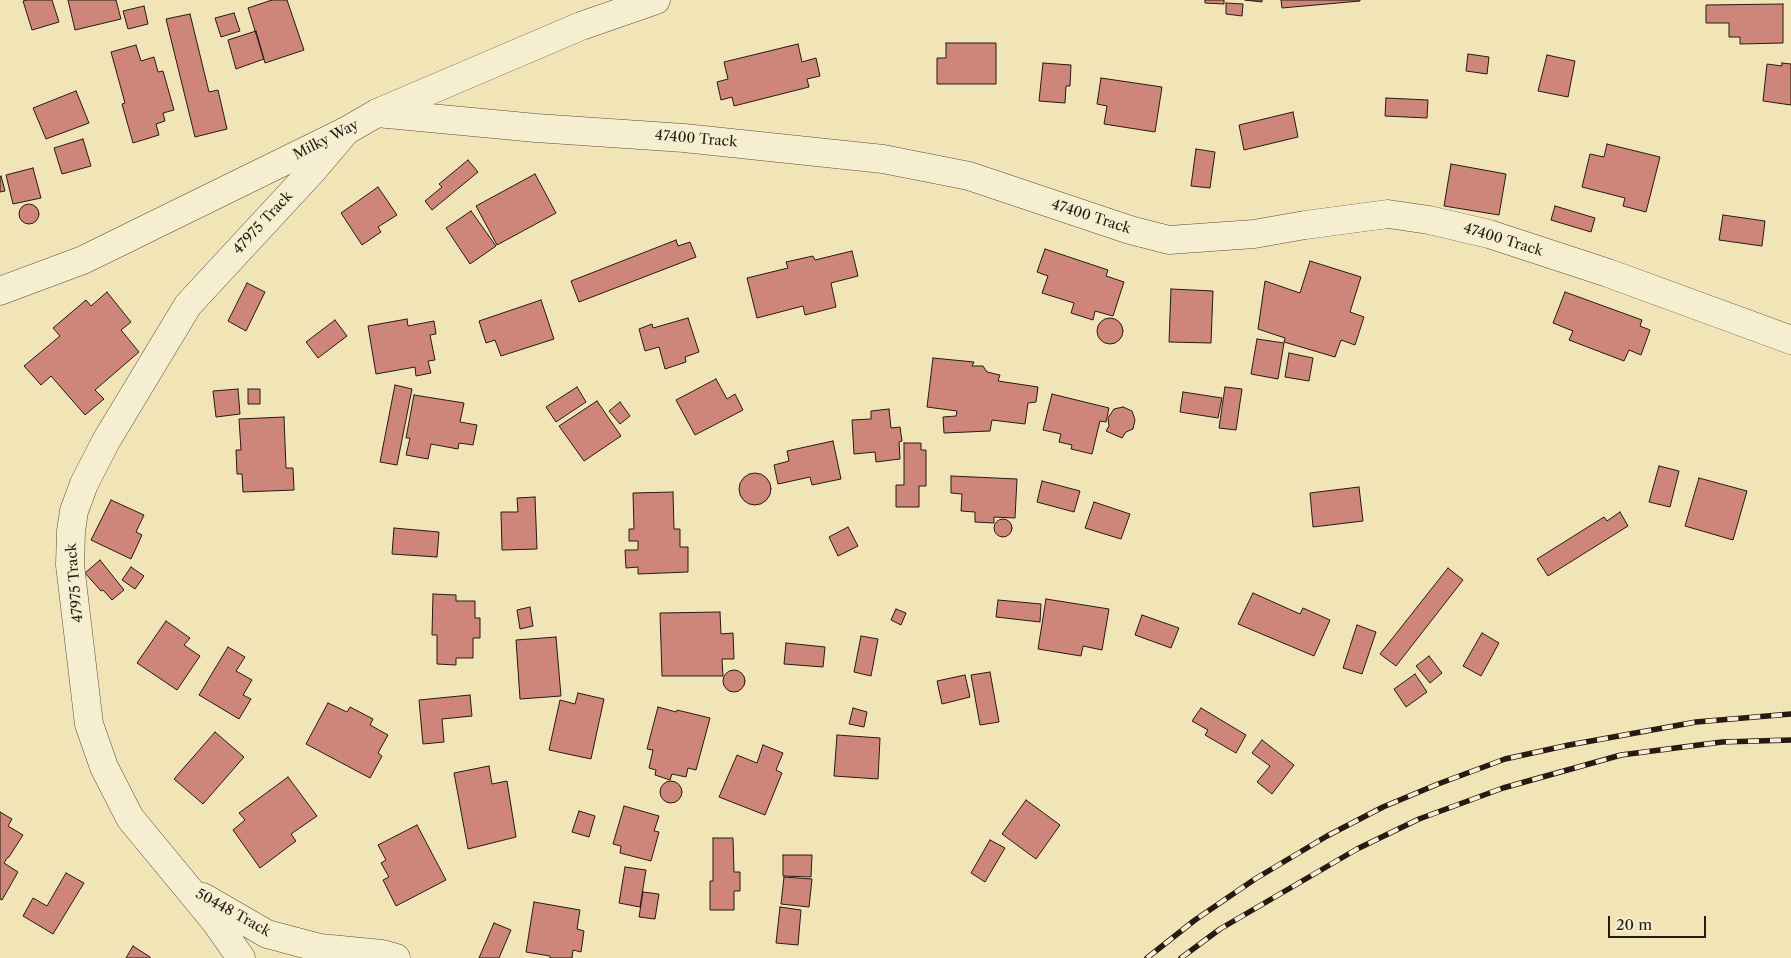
<!DOCTYPE html>
<style>
body{margin:0}
#map{position:relative;width:1791px;height:958px;overflow:hidden;background:#f1e5b7;font-family:"Libre Caslon Text",serif}
canvas{display:block}
.scale{position:absolute;left:1608px;top:916px;width:98px;height:22px;box-sizing:border-box;border:2px solid #261a13;border-top:0;padding-left:6px;font-size:15px;line-height:18px;white-space:nowrap;color:#261a13;-webkit-text-stroke:4px #f6eed0;paint-order:stroke}
</style>
<div id="map">
<canvas width="1791" height="958"></canvas>
<div class="scale">20 m</div>
</div>
<script>
const ctx = document.querySelector('canvas').getContext('2d');
ctx.lineJoin = 'round';
function fill(path, color) {
  ctx.fillStyle = color;
  ctx.fill(path, 'evenodd');
}
function toPath(rows) {
  const path = new Path2D();
  for (const r of rows) {
    if (r.length === 3) {
      path.moveTo(r[0] + r[2], r[1]);
      path.arc(r[0], r[1], r[2], 0, 2 * Math.PI);
      continue;
    }
    path.moveTo(r[0], r[1]);
    for (let i = 2; i < r.length; i += 2) path.lineTo(r[i], r[i + 1]);
  }
  return path;
}
function trace(path, color, width, dash) {
  ctx.strokeStyle = color;
  ctx.lineWidth = width;
  ctx.lineCap = dash ? 'butt' : 'round';
  ctx.setLineDash(dash || []);
  ctx.stroke(path);
}
function write(font, color, halo, rows, align = 'center') {
  ctx.font = font + ' "Libre Caslon Text",serif';
  ctx.lineWidth = 4.5;
  ctx.setLineDash([]);
  ctx.textBaseline = 'middle';
  ctx.strokeStyle = halo;
  ctx.fillStyle = color;
  for (const [text, x, y, turn = 0] of rows) {
    ctx.save();
    ctx.translate(x, y);
    ctx.rotate((+turn || 0) * Math.PI / 180);
    ctx.textAlign = isNaN(turn) ? turn : align;
    if (halo) ctx.strokeText(text, 0, 0);
    ctx.fillText(text, 0, 0);
    ctx.restore();
  }
}
const building = toPath([
 [27,0,52,0,59,22,32,30,23,1,27,0],
 [68,0,116,0,121,19,75,30,68,0],
 [272,0,287,0,304,50,265,63,248,8,272,0],
 [1205,0,1224,0,1224,4,1205,3,1205,0],
 [1245,0,1262,0,1262,2,1245,0],
 [1281,0,1360,0,1360,1,1282,8,1281,0],
 [1226,3,1243,4,1242,16,1226,14,1226,3],
 [1783,4,1783,43,1740,44,1740,37,1729,37,1729,23,1706,23,1706,5,1783,4],
 [144,6,148,24,128,29,123,11,144,6],
 [234,13,240,31,221,37,215,18,234,13],
 [190,14,209,92,218,90,227,129,195,137,166,19,190,14],
 [256,31,264,59,236,69,228,40,256,31],
 [946,43,996,43,996,84,937,84,937,58,946,58,946,43],
 [798,44,802,62,816,58,820,76,807,79,809,87,734,106,732,97,721,100,717,82,728,79,724,62,798,44],
 [136,45,141,61,154,57,158,72,163,71,174,110,163,113,165,121,156,124,159,135,133,143,122,104,125,103,111,52,136,45],
 [1468,54,1489,57,1487,74,1466,71,1468,54],
 [1547,55,1575,61,1568,97,1538,91,1547,55],
 [1043,63,1071,65,1070,86,1066,86,1065,103,1039,101,1043,63],
 [1782,63,1791,64,1791,105,1763,101,1767,64,1782,66,1782,63],
 [1101,78,1162,87,1155,132,1104,124,1107,106,1097,104,1101,78],
 [76,91,89,123,46,139,33,108,76,91],
 [1386,98,1428,100,1427,118,1385,116,1386,98],
 [1293,112,1298,137,1244,150,1239,125,1293,112],
 [83,139,91,166,62,174,54,148,83,139],
 [1607,144,1660,157,1646,212,1623,206,1625,198,1582,187,1590,154,1604,157,1607,144],
 [1196,149,1215,152,1210,188,1191,186,1196,149],
 [468,160,478,172,432,210,425,201,442,187,439,184,468,160],
 [1451,164,1506,174,1499,215,1444,206,1451,164],
 [33,168,41,198,13,204,6,175,33,168],
 [535,174,556,213,497,245,476,206,535,174],
 [1,176,5,191,0,192,0,177,1,176],
 [378,187,397,215,378,227,381,232,362,245,341,213,378,187],
 [29,214,10],
 [1555,206,1595,218,1591,232,1551,220,1555,206],
 [471,211,496,246,470,264,446,228,471,211],
 [1723,215,1765,221,1762,246,1719,240,1723,215],
 [676,240,678,246,690,242,696,257,579,302,571,281,676,240],
 [1045,249,1108,270,1106,276,1124,282,1113,316,1095,311,1093,320,1071,313,1074,303,1042,293,1048,276,1037,272,1045,249],
 [852,251,858,276,831,283,836,307,805,315,803,306,757,318,747,278,788,268,786,262,813,256,815,260,852,251],
 [1310,261,1361,277,1350,312,1364,317,1355,345,1341,340,1335,357,1284,342,1285,338,1258,329,1265,281,1300,293,1310,261],
 [247,283,265,292,246,331,228,321,247,283],
 [1171,289,1213,291,1211,343,1169,342,1171,289],
 [107,292,131,322,121,330,139,352,95,390,104,399,85,415,51,376,41,385,24,366,60,336,53,328,86,300,91,306,107,292],
 [1565,292,1642,320,1640,326,1650,330,1641,355,1629,350,1624,361,1569,340,1573,331,1553,323,1565,292],
 [541,300,554,339,501,356,495,340,486,343,479,321,541,300],
 [688,318,699,352,685,357,686,362,665,369,659,347,645,351,639,329,652,324,653,328,688,318],
 [1110,331,13],
 [407,319,408,326,434,321,436,334,430,335,435,360,428,361,431,373,416,376,415,367,376,374,368,326,407,319],
 [335,320,347,336,318,358,306,342,335,320],
 [1257,339,1284,343,1278,379,1251,374,1257,339],
 [1289,353,1313,358,1309,381,1285,377,1289,353],
 [933,358,974,362,972,366,983,366,987,372,1000,375,998,381,1038,387,1036,402,1028,403,1025,424,992,420,990,431,944,433,943,417,956,416,957,411,927,407,933,358],
 [716,379,727,399,735,394,743,410,695,435,676,400,716,379],
 [395,385,412,389,397,465,380,462,395,385],
 [577,387,586,402,556,422,546,407,577,387],
 [1225,387,1242,389,1236,430,1219,428,1225,387],
 [238,389,240,414,216,417,213,391,238,389],
 [248,389,260,389,260,404,248,404,248,389],
 [1183,392,1222,398,1218,418,1180,412,1183,392],
 [1052,394,1109,408,1106,422,1100,421,1092,454,1071,449,1072,445,1059,442,1061,434,1043,430,1052,394],
 [414,395,464,403,460,422,477,425,473,445,459,443,458,449,431,444,428,459,406,455,410,438,406,438,414,395],
 [597,401,621,436,584,461,559,426,597,401],
 [620,402,630,416,620,424,609,411,620,402],
 [1123,407,1132,411,1135,420,1133,429,1126,432,1122,438,1106,431,1109,426,1108,418,1114,409,1123,407],
 [889,409,891,428,900,427,902,441,899,442,900,459,876,462,875,452,854,454,852,420,871,419,871,411,889,409],
 [284,417,286,468,293,468,294,490,243,492,242,474,237,474,236,450,241,450,239,419,284,417],
 [833,441,841,479,812,485,810,477,778,484,774,465,789,461,787,451,833,441],
 [904,443,921,443,921,450,926,450,926,486,919,486,919,507,896,507,896,485,904,485,904,443],
 [1659,466,1679,471,1670,507,1649,502,1659,466],
 [755,489,16],
 [951,476,1017,479,1015,518,994,517,994,523,975,522,975,512,961,511,962,494,951,493,951,476],
 [1699,478,1747,491,1733,540,1685,526,1699,478],
 [1042,481,1080,491,1074,512,1037,502,1042,481],
 [1359,487,1363,521,1313,527,1310,493,1359,487],
 [673,492,674,529,680,529,680,547,688,547,688,572,638,574,638,567,626,568,625,550,638,550,638,541,629,541,629,529,634,529,633,493,673,492],
 [535,497,537,549,502,550,501,512,518,512,517,498,535,497],
 [111,500,144,515,136,532,142,535,131,559,91,540,111,500],
 [1094,502,1130,514,1121,539,1085,528,1094,502],
 [1620,512,1628,526,1548,576,1537,559,1604,517,1607,521,1620,512],
 [1003,528,9],
 [848,527,858,546,838,556,829,537,848,527],
 [394,528,439,532,437,557,392,554,394,528],
 [100,560,124,590,112,600,103,590,101,591,85,573,100,560],
 [131,567,144,576,135,589,122,580,131,567],
 [1448,568,1463,580,1396,666,1380,654,1448,568],
 [1253,593,1300,614,1303,608,1330,620,1314,656,1238,624,1253,593],
 [433,594,456,595,456,601,475,601,475,618,480,618,480,638,473,638,473,658,456,658,456,665,437,664,437,635,432,635,433,594],
 [1046,599,1109,609,1102,650,1083,646,1081,656,1038,649,1046,599],
 [998,600,1041,604,1040,622,996,617,998,600],
 [530,607,533,626,520,629,517,610,530,607],
 [896,609,906,613,901,625,891,620,896,609],
 [720,612,721,634,733,633,734,659,722,659,723,676,662,676,660,613,720,612],
 [1142,615,1179,628,1171,648,1135,635,1142,615],
 [166,621,190,638,184,645,200,656,177,690,137,663,166,621],
 [1357,625,1376,632,1362,674,1343,668,1357,625],
 [1482,633,1499,643,1481,676,1463,666,1482,633],
 [861,636,878,639,871,676,854,672,861,636],
 [556,637,561,696,520,699,516,640,556,637],
 [786,643,825,647,823,667,784,664,786,643],
 [228,647,245,657,236,671,252,680,243,695,251,699,239,719,199,695,228,647],
 [1429,656,1442,673,1430,683,1416,666,1429,656],
 [734,681,11],
 [990,672,999,722,980,725,971,675,990,672],
 [1415,674,1427,692,1406,707,1394,689,1415,674],
 [965,675,970,697,942,704,937,681,965,675],
 [578,693,604,699,591,759,549,750,560,700,575,704,578,693],
 [470,695,472,716,442,719,444,742,423,744,419,700,470,695],
 [328,703,347,712,350,707,373,719,370,725,388,735,378,753,382,756,370,778,306,744,328,703],
 [658,707,676,712,677,710,710,718,696,770,688,768,686,777,672,774,670,780,655,775,656,770,649,768,653,750,647,749,658,707],
 [853,708,867,712,864,727,849,724,853,708],
 [1201,708,1246,735,1236,753,1205,735,1208,730,1192,721,1201,708],
 [215,732,244,757,203,804,174,779,215,732],
 [837,735,880,738,878,779,834,776,837,735],
 [1262,740,1294,765,1272,794,1257,782,1270,766,1252,753,1262,740],
 [763,745,783,753,776,770,782,773,765,815,719,797,737,755,757,763,763,745],
 [489,766,492,784,507,781,516,837,468,849,454,773,489,766],
 [288,777,317,816,291,834,296,841,260,868,233,830,245,820,239,813,288,777],
 [671,792,11],
 [1026,800,1060,825,1036,859,1002,834,1026,800],
 [624,806,659,816,654,831,659,832,651,861,620,853,621,846,613,844,624,806],
 [579,811,595,816,589,837,572,832,579,811],
 [0,812,12,819,8,826,23,835,9,857,7,858,4,863,18,872,2,900,0,899,0,812],
 [417,825,446,880,396,906,383,880,389,877,381,863,386,860,378,845,417,825],
 [713,838,733,838,734,872,740,872,740,891,734,891,734,910,710,910,710,881,713,881,713,838],
 [990,840,1005,848,985,882,971,873,990,840],
 [783,855,812,855,811,877,783,876,783,855],
 [625,867,646,870,640,907,619,903,625,867],
 [66,873,84,883,53,934,23,916,33,898,47,906,66,873],
 [784,877,812,879,809,907,781,904,784,877],
 [643,892,659,894,655,919,639,917,643,892],
 [534,902,580,910,577,929,584,931,581,952,573,950,572,958,550,958,550,956,526,952,534,902],
 [780,907,801,910,798,945,776,943,780,907],
 [494,923,511,930,499,958,479,958,494,923],
 [133,946,150,957,150,958,126,958,133,946]
]);
const minor = toPath([
 [377,113,536,128,684,138,883,159,969,176,1130,230,1169,240,1254,234,1305,225,1388,214,1429,220,1489,234,1608,273,1791,340],
 [203,897,267,934,320,948,382,954,396,958],
 [241,958,215,921,130,818,104,767,89,724,70,565,71,531,74,511,84,484,106,441,188,305,313,170,346,131]
]);
const tertiary = toPath([
 [0,291,83,260,346,131,377,113,581,26,656,0]
]);
const rail = toPath([
 [1147,958,1195,920,1255,879,1327,836,1383,807,1438,784,1505,759,1569,745,1696,722,1791,714],
 [1181,958,1220,929,1357,849,1419,819,1503,788,1621,755,1722,742,1791,740]
]);
const streetNames = [
 ["47400 Track",696,139,5],
 ["Milky Way",326,140,-27],
 ["47400 Track",1091,217,18],
 ["47975 Track",263,223,-47],
 ["47400 Track",1503,240,17],
 ["47975 Track",75,583,-95],
 ["50448 Track",233,913,29]
];
fill(building, '#cd8679');
trace(building, '#261a13', 1);
trace(minor, '#594d3c', 29);
trace(tertiary, '#594d3c', 29);
trace(minor, '#f6eed0', 28);
trace(tertiary, '#f6eed0', 28);
trace(rail, '#261a13', 5.5);
trace(rail, '#f6eed0', 4, [11]);
write('14px', '#261a13', '#f6eed0', streetNames);
</script>
